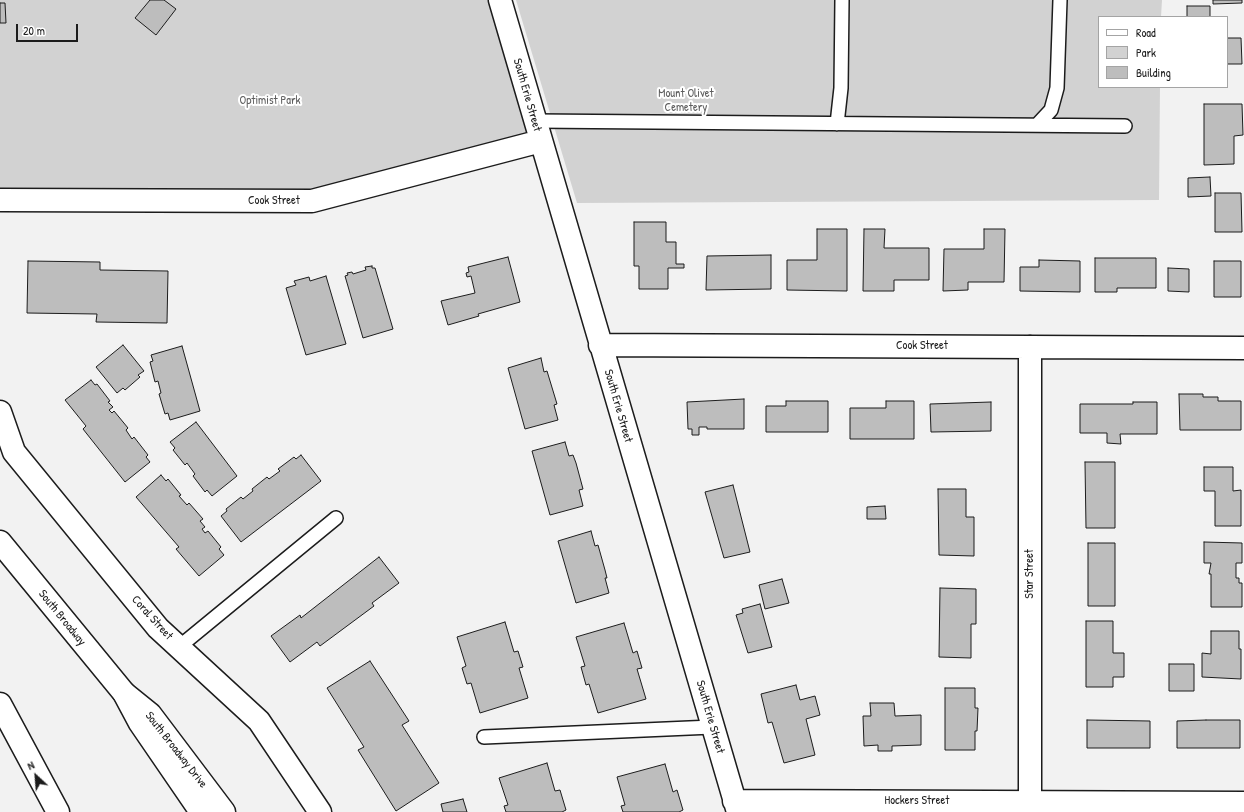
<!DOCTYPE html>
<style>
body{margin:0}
#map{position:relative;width:1244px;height:812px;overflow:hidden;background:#f2f2f2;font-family:"Patrick Hand",sans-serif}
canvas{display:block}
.legend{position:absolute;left:1098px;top:16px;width:130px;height:72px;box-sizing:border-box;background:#fff;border:1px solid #a4a4a4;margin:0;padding:5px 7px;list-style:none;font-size:12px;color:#1c1c1c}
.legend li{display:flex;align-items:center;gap:8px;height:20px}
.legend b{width:20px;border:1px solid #a4a4a4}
.north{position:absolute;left:16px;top:756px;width:40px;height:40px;-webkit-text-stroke:3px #fff;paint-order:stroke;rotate:334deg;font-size:11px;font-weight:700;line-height:16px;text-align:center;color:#1c1c1c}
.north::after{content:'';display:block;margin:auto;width:14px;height:18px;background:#1c1c1c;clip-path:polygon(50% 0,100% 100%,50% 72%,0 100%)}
.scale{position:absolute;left:16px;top:24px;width:62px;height:18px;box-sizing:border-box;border:2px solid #1c1c1c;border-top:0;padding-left:5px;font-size:12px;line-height:14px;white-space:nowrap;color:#1c1c1c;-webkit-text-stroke:3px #fff;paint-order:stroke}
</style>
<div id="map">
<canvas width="1244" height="812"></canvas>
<ul class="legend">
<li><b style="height:5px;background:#fff"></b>Road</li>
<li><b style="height:11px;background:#d2d2d2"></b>Park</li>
<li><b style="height:11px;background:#bdbdbd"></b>Building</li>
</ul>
<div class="north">N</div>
<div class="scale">20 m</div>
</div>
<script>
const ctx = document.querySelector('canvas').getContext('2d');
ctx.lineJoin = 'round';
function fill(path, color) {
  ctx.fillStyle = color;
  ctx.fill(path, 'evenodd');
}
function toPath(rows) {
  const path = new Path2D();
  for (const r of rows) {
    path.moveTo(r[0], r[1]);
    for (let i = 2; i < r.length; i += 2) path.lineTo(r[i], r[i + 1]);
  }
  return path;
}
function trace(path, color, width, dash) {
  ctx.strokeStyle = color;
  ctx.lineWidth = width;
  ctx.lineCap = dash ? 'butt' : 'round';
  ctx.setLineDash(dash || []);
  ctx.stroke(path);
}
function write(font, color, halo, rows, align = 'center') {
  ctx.font = font + ' "Patrick Hand",sans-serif';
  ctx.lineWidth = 4;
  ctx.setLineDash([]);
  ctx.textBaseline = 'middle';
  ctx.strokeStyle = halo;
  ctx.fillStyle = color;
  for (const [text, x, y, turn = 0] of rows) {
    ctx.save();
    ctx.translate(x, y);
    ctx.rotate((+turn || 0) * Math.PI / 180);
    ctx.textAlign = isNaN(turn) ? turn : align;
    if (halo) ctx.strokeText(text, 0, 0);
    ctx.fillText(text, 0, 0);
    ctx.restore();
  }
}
const green = toPath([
 [0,0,500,0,541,141,312,201,0,200],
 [516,0,1162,0,1161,17,1099,17,1099,87,1160,87,1159,200,577,203]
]);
const building = toPath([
 [150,0,164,0,176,9,156,35,135,18,150,0],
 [1213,0,1242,0,1242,3,1213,4,1213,0],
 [0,3,5,3,6,23,0,23,0,3],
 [1187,6,1210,6,1210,17,1187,17,1187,6],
 [1227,38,1241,38,1242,64,1227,64,1227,38],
 [1204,104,1242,104,1243,135,1234,136,1234,164,1204,165,1204,104],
 [1210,177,1211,196,1188,197,1188,178,1210,177],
 [1215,193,1241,193,1242,232,1215,232,1215,193],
 [634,222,666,222,666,242,676,242,676,264,684,264,684,268,668,268,668,289,639,289,639,266,634,266,634,222],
 [817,229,847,229,847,291,787,290,787,260,817,260,817,229],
 [864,229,885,229,884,248,929,248,929,280,894,280,894,291,863,291,864,229],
 [984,229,1005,229,1004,282,968,282,968,290,943,291,944,249,984,249,984,229],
 [771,255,771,289,706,290,707,256,771,255],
 [508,257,520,302,478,314,479,316,448,325,441,301,475,293,471,276,467,277,466,273,469,272,468,267,508,257],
 [1095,258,1156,258,1156,288,1117,288,1117,292,1095,292,1095,258],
 [1039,260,1080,261,1080,292,1020,291,1020,267,1039,267,1039,260],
 [28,261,100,262,100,270,168,271,167,323,96,322,97,314,27,313,28,261],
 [1214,261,1241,261,1241,297,1214,297,1214,261],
 [372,266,372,268,375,268,393,329,363,338,345,276,348,275,347,273,352,272,353,274,366,270,365,267,372,266],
 [1168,268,1189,269,1189,292,1168,291,1168,268],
 [326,276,346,344,306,355,286,288,296,285,294,281,309,277,310,281,326,276],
 [123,345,144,371,138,375,140,377,125,390,123,388,117,393,96,367,123,345],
 [182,346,200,411,170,420,168,413,165,414,159,394,161,393,158,381,155,382,150,362,153,361,151,355,182,346],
 [541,358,544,372,547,371,557,404,554,405,558,420,525,429,508,368,541,358],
 [91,380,95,385,97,384,110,401,108,402,113,407,109,410,112,413,114,411,128,428,126,430,132,439,134,437,148,455,146,457,150,462,125,482,83,429,86,426,65,400,91,380],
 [1179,394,1203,394,1203,397,1218,397,1218,401,1241,401,1241,430,1180,430,1179,394],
 [744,399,744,429,707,429,707,427,699,427,699,435,692,435,692,429,688,429,687,402,744,399],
 [786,401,828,401,828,432,766,432,766,406,786,406,786,401],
 [886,401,914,401,914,439,850,439,850,408,886,408,886,401],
 [991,402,991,431,931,432,930,404,991,402],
 [1133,402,1157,402,1157,434,1120,434,1121,444,1107,443,1107,433,1080,433,1080,404,1133,404,1133,402],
 [196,422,237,476,212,496,207,490,205,492,193,476,195,474,187,463,185,465,173,450,175,448,170,442,196,422],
 [565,442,569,456,573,455,576,463,583,489,579,490,583,506,550,515,532,451,565,442],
 [301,455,321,481,241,542,221,516,227,511,226,509,241,497,243,499,253,491,252,489,267,477,269,479,280,471,278,469,294,457,296,459,301,455],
 [1085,462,1115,462,1115,528,1086,528,1085,462],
 [1204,467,1233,467,1233,491,1241,490,1241,526,1215,526,1215,491,1204,491,1204,467],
 [161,475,166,481,168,479,181,495,179,496,187,505,189,503,203,519,200,521,205,527,202,529,205,533,208,531,221,547,219,549,224,555,199,576,176,549,179,547,136,497,161,475],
 [733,485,750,552,724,558,705,492,733,485],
 [938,489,966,489,966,517,974,517,974,556,939,555,938,489],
 [885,506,886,519,867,519,867,507,885,506],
 [591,531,595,546,598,545,605,570,607,578,605,578,609,593,576,603,558,541,591,531],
 [1204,542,1242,543,1242,563,1236,563,1236,578,1239,578,1239,583,1242,583,1242,607,1211,607,1211,574,1209,574,1211,563,1204,563,1204,542],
 [1088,543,1115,543,1115,606,1088,606,1088,543],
 [379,557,399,583,372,603,374,606,320,646,317,642,290,662,271,636,300,615,301,618,379,557],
 [782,579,789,603,765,609,759,585,782,579],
 [940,588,976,589,976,624,971,624,971,658,939,657,940,588],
 [760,604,772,647,748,653,736,615,743,613,742,609,760,604],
 [1086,621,1113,621,1113,653,1124,653,1124,677,1113,677,1113,687,1086,687,1086,621],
 [505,622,514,652,518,651,523,667,519,668,528,698,480,713,471,683,467,684,462,668,466,666,457,637,505,622],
 [624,623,633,653,637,651,642,668,637,669,646,699,598,713,589,684,586,685,581,667,585,666,576,637,624,623],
 [1211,631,1239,631,1239,649,1241,649,1241,679,1202,677,1202,653,1211,654,1211,631],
 [370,661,409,721,402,725,439,783,396,811,358,750,364,747,327,688,370,661],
 [1169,664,1194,664,1194,691,1169,691,1169,664],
 [796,685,800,700,815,696,820,715,806,719,815,755,784,763,772,722,768,723,761,694,796,685],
 [945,688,975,688,975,708,978,708,977,731,975,731,975,750,945,750,945,688],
 [870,703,894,703,895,716,921,715,921,745,892,746,892,751,878,751,878,745,864,746,863,716,871,716,870,703],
 [1087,720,1150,721,1150,748,1087,748,1087,720],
 [1206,720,1240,720,1240,748,1177,748,1177,721,1206,720],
 [547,763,555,791,560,790,566,810,562,812,506,812,504,806,508,805,499,778,547,763],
 [665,764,673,792,677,790,683,810,679,812,623,812,621,806,625,805,617,777,665,764],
 [463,799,467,812,443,812,441,804,463,799]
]);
const service = toPath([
 [535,121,1125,126],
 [837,124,841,88,842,0],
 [1037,125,1051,110,1057,88,1060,0],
 [179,647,336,518],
 [484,737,712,727]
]);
const minor = toPath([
 [500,0,738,812],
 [0,200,312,201,541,141],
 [600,345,1244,348],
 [1030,347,1030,802],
 [0,412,14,452,158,628,259,721,320,812],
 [734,801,1244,803]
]);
const secondary = toPath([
 [124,693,150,714,224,812]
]);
const primary = toPath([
 [0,542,124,693,140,723,201,812],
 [0,704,58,812]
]);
const parkNames = [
 ["Mount Olivet",686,94],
 ["Cemetery",686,108],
 ["Optimist Park",270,101]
];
const streetNames = [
 ["South Erie Street",527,95,74],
 ["Cook Street",274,201],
 ["Cook Street",922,346],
 ["South Erie Street",618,406,74],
 ["Star Street",1030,574,-90],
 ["South Broadway",62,618,51],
 ["Coral Street",152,618,48],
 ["South Erie Street",710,717,74],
 ["South Broadway Drive",176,750,52],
 ["Hockers Street",917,801]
];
fill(green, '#d2d2d2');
fill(building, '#bdbdbd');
trace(building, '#1c1c1c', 1);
trace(service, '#1c1c1c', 16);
trace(minor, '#1c1c1c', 25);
trace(secondary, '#1c1c1c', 25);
trace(primary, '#1c1c1c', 25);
trace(service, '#fff', 13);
trace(minor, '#fff', 22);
trace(secondary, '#fff', 22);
trace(primary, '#fff', 22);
write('12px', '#5c5c5c', '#fff', parkNames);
write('12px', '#1c1c1c', '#fff', streetNames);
</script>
